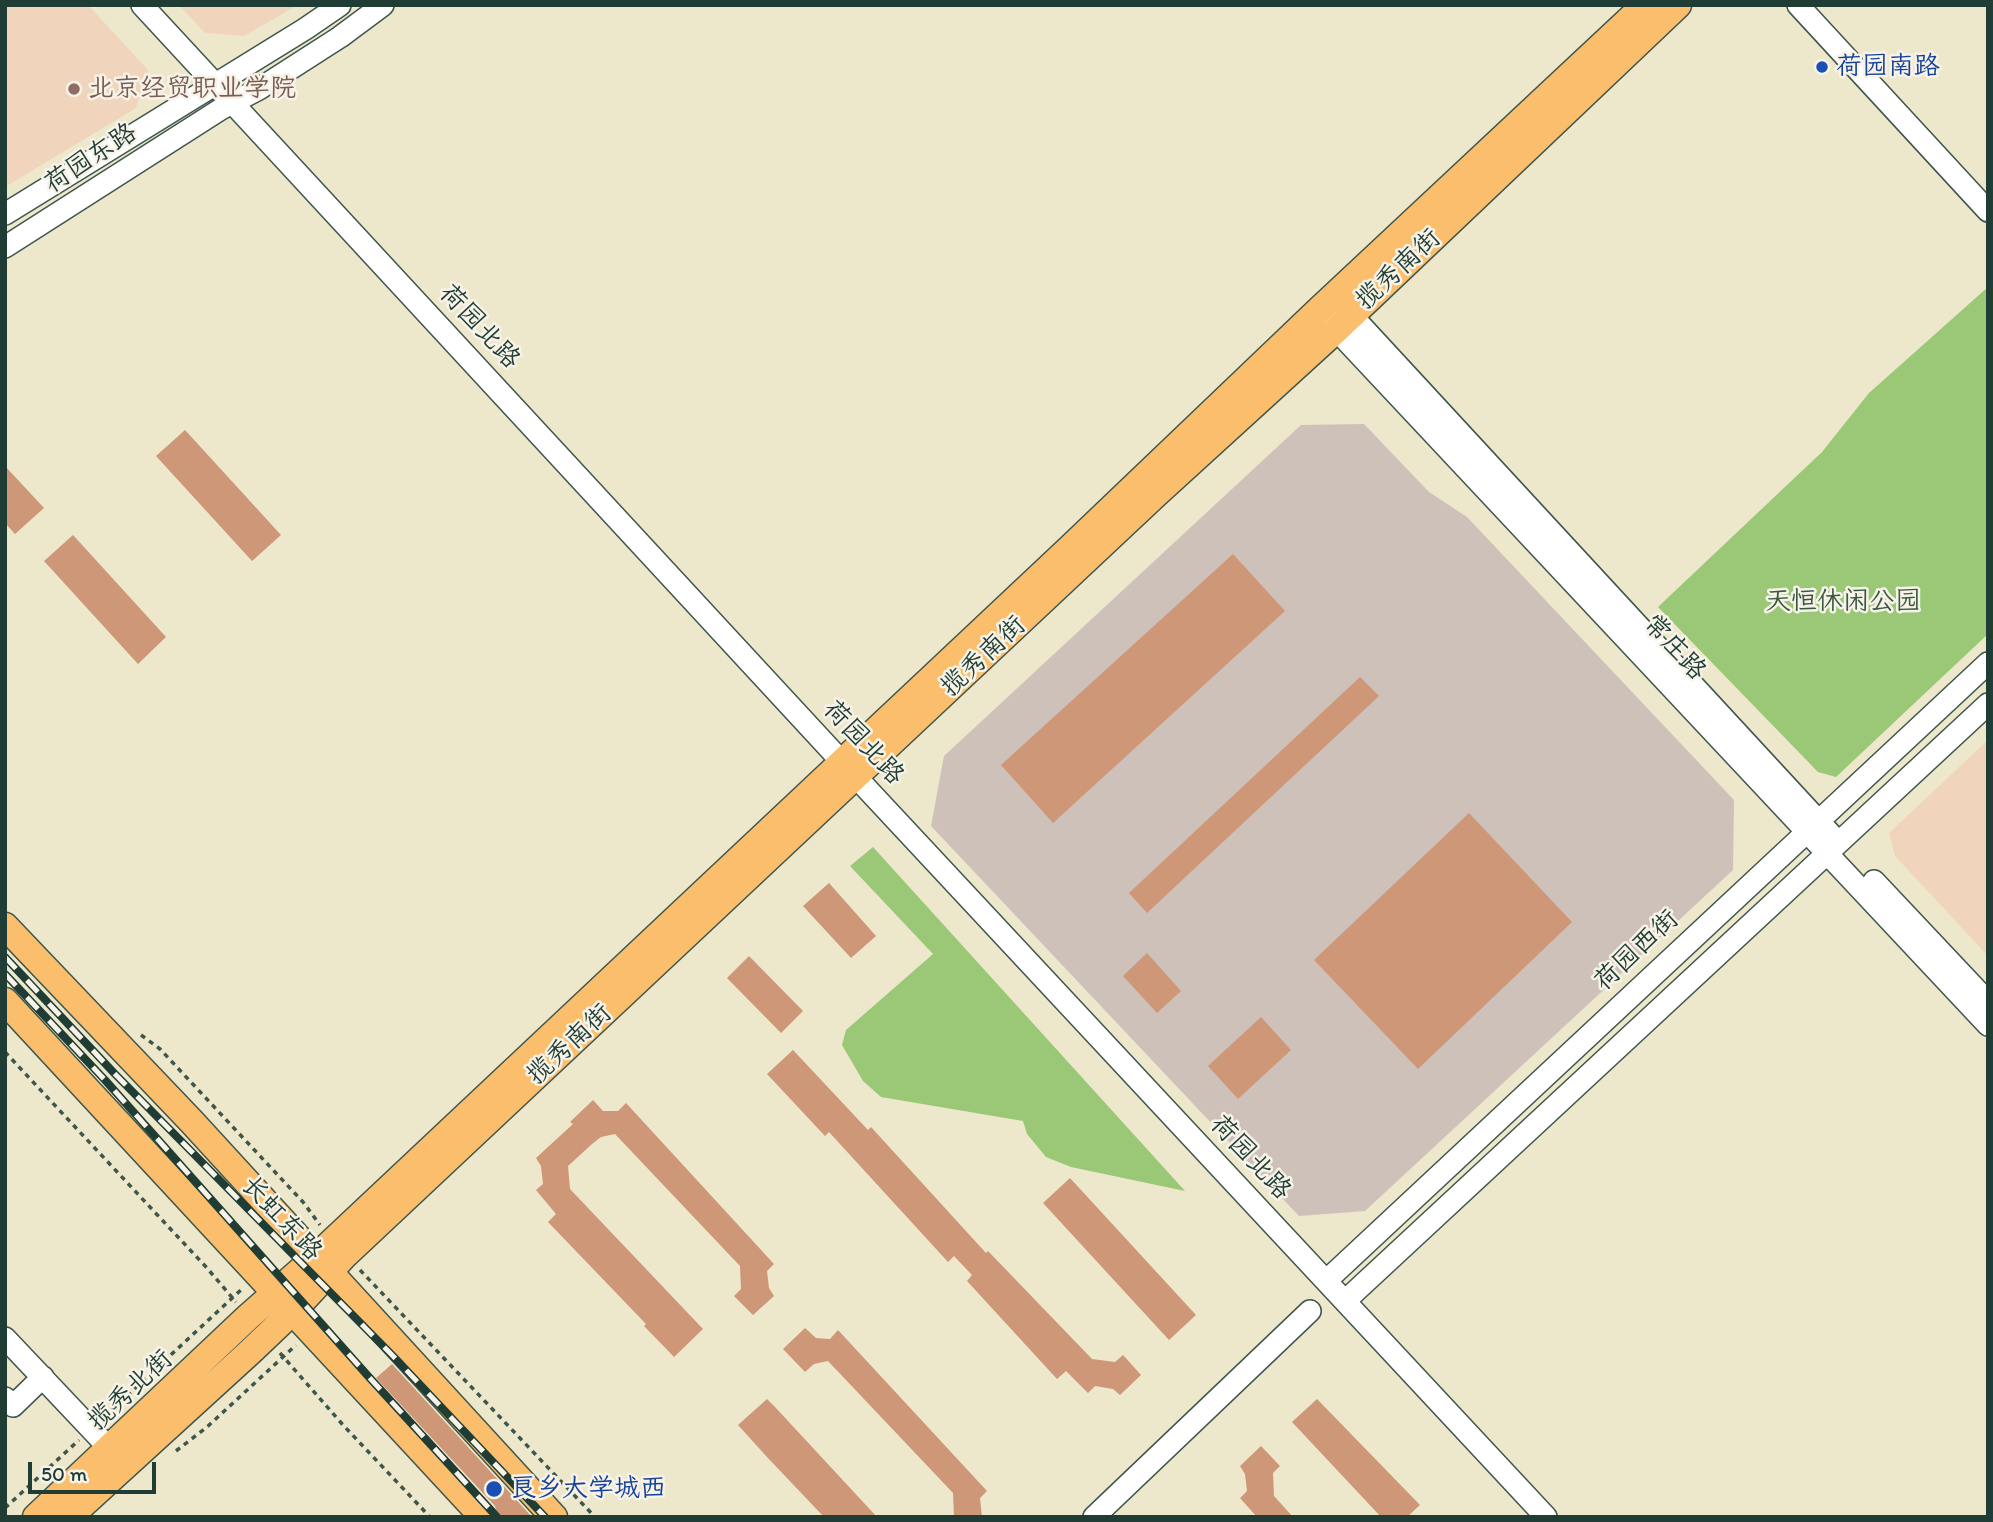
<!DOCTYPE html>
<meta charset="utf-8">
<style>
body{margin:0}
#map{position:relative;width:1993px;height:1522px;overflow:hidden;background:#ede7cb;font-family:Itim,sans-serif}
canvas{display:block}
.frame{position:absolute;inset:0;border:7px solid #1f3d34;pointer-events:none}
.scale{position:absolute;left:28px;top:1462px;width:128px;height:32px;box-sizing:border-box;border:4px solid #1f3d34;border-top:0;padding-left:9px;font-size:21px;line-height:24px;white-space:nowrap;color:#1f3d34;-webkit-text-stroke:5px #f7f3e8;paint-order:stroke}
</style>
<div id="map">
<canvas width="1993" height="1522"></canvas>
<div class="frame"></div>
<div class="scale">50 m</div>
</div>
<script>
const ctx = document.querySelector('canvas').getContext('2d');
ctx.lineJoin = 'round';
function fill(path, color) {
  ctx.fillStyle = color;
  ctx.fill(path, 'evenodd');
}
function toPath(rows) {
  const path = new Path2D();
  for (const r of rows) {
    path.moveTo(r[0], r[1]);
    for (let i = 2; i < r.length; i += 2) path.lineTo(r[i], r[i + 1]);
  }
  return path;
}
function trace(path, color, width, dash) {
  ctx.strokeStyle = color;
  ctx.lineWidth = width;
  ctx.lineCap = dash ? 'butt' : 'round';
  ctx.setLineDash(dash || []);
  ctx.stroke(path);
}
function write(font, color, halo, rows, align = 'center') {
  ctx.font = font + ' Itim,"LXGW WenKai TC",sans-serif';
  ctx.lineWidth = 5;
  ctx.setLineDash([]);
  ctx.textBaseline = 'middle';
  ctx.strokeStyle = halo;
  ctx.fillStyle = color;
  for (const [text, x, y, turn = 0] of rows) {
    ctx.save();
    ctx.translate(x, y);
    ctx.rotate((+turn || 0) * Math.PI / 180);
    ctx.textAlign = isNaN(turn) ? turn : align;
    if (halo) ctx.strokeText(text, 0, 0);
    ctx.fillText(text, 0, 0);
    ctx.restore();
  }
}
const built = toPath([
 [5,5,88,5,148,70,136,108,5,187],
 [179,5,298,5,244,36,205,33],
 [1988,740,1988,956,1895,856,1889,833]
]);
const industrial = toPath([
 [1364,424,1429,492,1467,517,1734,800,1733,870,1365,1211,1299,1216,931,826,944,756,1301,425]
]);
const green = toPath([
 [1988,287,1988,634,1836,777,1818,772,1658,607,1822,452,1869,393],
 [873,847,1185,1191,1071,1167,1046,1157,1027,1134,1023,1121,881,1097,863,1081,842,1045,846,1030,933,954,850,866]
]);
const building = toPath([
 [185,430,281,535,252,561,156,456],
 [5,466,44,508,15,534,5,523],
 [73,535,166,637,138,664,44,561],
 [1233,554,1285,611,1053,823,1001,765],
 [1360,677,1379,696,1147,913,1129,893],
 [1469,813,1572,922,1418,1069,1314,960],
 [829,883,876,936,851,958,803,906],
 [1147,953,1181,991,1157,1013,1123,976],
 [749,956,803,1011,781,1033,727,978],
 [1261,1017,1291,1050,1238,1099,1208,1066],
 [793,1050,868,1130,871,1127,986,1253,988,1251,1092,1359,1115,1362,1123,1355,1141,1375,1120,1395,1113,1389,1095,1386,1088,1393,1066,1371,1057,1379,967,1281,972,1275,954,1256,948,1262,829,1132,825,1136,767,1074],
 [593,1100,603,1111,618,1111,626,1103,774,1264,767,1271,769,1288,774,1296,753,1315,734,1296,741,1289,740,1266,615,1134,601,1137,592,1144,568,1166,570,1189,703,1329,674,1357,644,1326,646,1324,548,1222,556,1214,536,1190,543,1184,541,1166,536,1158,573,1124,570,1122],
 [1070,1178,1196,1315,1169,1340,1043,1203],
 [805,1328,816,1338,830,1339,838,1330,987,1491,980,1498,982,1517,954,1517,953,1493,828,1361,814,1364,805,1372,783,1349],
 [392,1364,532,1517,498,1517,495,1506,376,1378],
 [767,1399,775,1407,877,1517,824,1517,767,1457,738,1425],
 [1317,1399,1420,1505,1407,1517,1381,1517,1292,1422],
 [1261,1446,1280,1466,1273,1473,1274,1496,1293,1517,1257,1517,1240,1498,1247,1491,1245,1474,1240,1466]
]);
const path = toPath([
 [141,1035,160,1049,303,1202,320,1225],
 [5,1052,207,1268,236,1302],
 [360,1270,595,1517],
 [280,1353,343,1425,430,1517],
 [105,1416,243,1288],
 [176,1451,207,1427,296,1345],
 [5,1508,79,1440]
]);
const minor = toPath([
 [142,5,842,762,1546,1517],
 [1798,5,1988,211],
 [5,214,305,29,340,5],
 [5,247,221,109,259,89,340,37,383,5],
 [1342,305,1838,842],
 [1327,320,1988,1025],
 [1874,881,1988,1002],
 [1326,1281,1988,663],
 [1345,1301,1988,704],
 [5,1338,110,1449],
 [5,1398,13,1406,43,1377],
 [1094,1517,1310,1311]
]);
const major = toPath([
 [5,926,192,1122,554,1517],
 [5,1001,483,1517],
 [36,1517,248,1317,316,1257,1070,548,1318,311,1645,5],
 [69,1517,251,1351,293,1311,345,1255,1155,495,1336,330,1678,5]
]);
const rail = toPath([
 [5,957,115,1074,392,1355,545,1517],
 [5,974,105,1080,368,1376,497,1517]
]);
const markers = [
 [1822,67,7,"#1a4fb4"],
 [74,89,7,"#8d6e63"],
 [494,1489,9,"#1a4fb4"]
];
const transitNames = [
 ["荷园南路",1836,67],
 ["良乡大学城西",510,1489]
];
const educationNames = [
 ["北京经贸职业学院",88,89]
];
const streetNames = [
 ["荷园东路",91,159,-33],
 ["揽秀南街",1399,270,-43],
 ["荷园北路",479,327,47],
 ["常庄路",1674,648,47],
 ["揽秀南街",984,657,-43],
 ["荷园北路",863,743,47],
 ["荷园西街",1637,951,-43],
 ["揽秀南街",570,1045,-43],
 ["荷园北路",1250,1158,47],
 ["长虹东路",281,1219,47],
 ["揽秀北街",131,1391,-43]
];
const parkNames = [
 ["天恒休闲公园",1843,602]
];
fill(built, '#f0d5bc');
fill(industrial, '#cec1b9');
fill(green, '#9ac877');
fill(building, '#ce9777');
trace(minor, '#3e564b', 24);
trace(major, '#3e564b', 29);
trace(path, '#3e564b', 3.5, [5, 5]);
trace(minor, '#fff', 21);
trace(major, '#fabe6d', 26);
trace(rail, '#1f3d34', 8);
trace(rail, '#f7f3e8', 5, [16]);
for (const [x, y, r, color] of markers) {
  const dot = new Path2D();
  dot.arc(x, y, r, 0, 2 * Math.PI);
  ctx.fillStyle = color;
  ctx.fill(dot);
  trace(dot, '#f7f3e8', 2.5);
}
write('26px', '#164399', '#f7f3e8', transitNames, 'left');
write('26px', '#785e54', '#f7f3e8', educationNames, 'left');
write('26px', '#1f3d34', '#f7f3e8', streetNames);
write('26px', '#385941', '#f7f3e8', parkNames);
</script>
